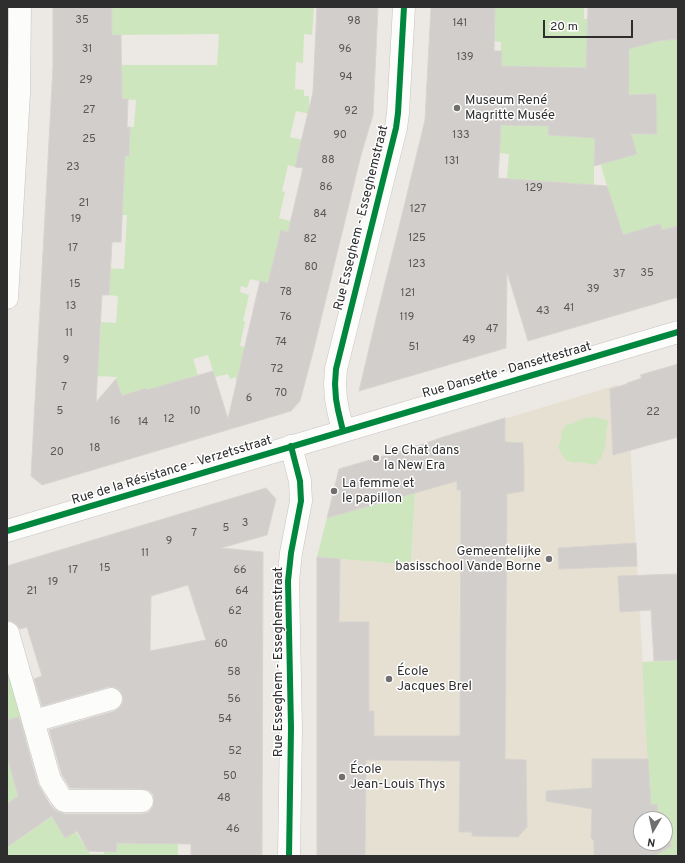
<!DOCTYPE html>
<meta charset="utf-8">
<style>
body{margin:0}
#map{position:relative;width:685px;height:863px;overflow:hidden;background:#ece8e4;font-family:Overpass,sans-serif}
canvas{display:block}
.frame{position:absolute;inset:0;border:8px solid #2e2e2e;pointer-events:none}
.north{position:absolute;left:633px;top:811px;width:40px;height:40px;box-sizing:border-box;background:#fff;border:1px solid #ababab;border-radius:50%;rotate:189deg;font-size:11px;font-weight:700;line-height:16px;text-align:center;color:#2e2e2e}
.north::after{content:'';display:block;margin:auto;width:14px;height:18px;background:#706f6e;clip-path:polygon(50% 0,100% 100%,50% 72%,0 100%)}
.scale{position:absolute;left:543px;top:20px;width:90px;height:18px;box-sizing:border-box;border:2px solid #2e2e2e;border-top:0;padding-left:5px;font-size:12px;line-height:14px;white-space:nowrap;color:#2e2e2e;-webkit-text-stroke:3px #fff;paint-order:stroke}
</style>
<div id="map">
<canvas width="685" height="863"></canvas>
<div class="frame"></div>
<div class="north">N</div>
<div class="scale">20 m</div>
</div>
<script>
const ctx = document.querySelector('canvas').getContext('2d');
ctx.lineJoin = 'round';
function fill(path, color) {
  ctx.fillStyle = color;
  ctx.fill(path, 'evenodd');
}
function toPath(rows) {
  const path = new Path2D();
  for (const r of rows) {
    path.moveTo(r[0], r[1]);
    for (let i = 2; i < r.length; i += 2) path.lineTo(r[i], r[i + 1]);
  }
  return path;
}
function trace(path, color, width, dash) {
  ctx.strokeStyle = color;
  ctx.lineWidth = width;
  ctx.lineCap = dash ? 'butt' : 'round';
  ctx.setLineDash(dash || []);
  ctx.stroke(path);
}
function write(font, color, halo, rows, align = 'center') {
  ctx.font = font + ' Overpass,sans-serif';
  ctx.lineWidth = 3;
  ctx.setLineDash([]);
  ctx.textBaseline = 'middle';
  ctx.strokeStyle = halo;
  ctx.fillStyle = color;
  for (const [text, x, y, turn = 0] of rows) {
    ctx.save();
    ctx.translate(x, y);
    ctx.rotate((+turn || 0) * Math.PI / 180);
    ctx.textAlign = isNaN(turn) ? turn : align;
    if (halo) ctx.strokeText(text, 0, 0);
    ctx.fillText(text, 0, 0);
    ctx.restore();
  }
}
const education = toPath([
 [617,385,628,395,629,424,650,791,641,819,641,843,653,856,317,856,317,557,411,565,415,493,418,461,414,446]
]);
const green = toPath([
 [112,7,314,7,312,35,304,34,303,63,296,62,295,89,304,90,304,96,309,96,309,108,329,109,319,116,296,111,290,137,302,140,295,167,288,165,282,191,285,192,279,218,293,222,290,232,282,231,280,286,250,279,247,288,241,286,240,292,249,295,243,321,245,321,240,346,258,350,254,375,236,380,235,377,230,379,228,374,215,377,208,355,193,359,198,375,172,383,148,397,146,388,122,396,116,379,117,377,94,376,99,349,101,322,116,323,118,296,109,295,110,278,103,277,105,268,124,269,127,215,122,215,124,186,99,184,100,155,129,156,130,127,134,127,136,100,120,99,121,65,217,65,219,34,112,35],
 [495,7,584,7,584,19,598,19,595,135,657,134,656,94,629,95,618,47,658,41,678,39,678,226,662,230,660,225,622,236,593,205,611,199,599,159,594,158,594,185,507,179,509,154,499,153,501,125,508,125,501,66,501,42,493,41],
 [594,417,607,420,608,423,606,434,605,447,601,458,597,463,594,465,581,462,576,463,567,461,562,455,558,447,561,440,562,431,566,425,574,423,577,421,584,418],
 [415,493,411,565,317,557,327,518],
 [7,657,30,738,7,744],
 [678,660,678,856,655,856,653,852,665,843,665,819,651,819,642,662],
 [7,756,18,796,7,804],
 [62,810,90,854,104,854,104,843,178,843,178,856,7,856,7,847]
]);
const building = toPath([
 [53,7,112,7,112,35,121,35,122,99,128,99,127,127,130,127,129,156,125,156,121,242,112,242,109,295,102,295,96,402,116,379,122,396,146,388,147,390,213,371,228,419,260,281,268,283,281,230,288,232,303,168,295,167,313,92,317,7,378,7,373,115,361,155,313,352,300,401,291,411,42,485,31,476,53,67,53,7],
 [431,7,495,7,494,51,502,51,501,66,586,68,588,7,678,7,678,39,658,41,629,49,629,95,656,94,657,134,631,134,637,154,594,166,595,138,548,135,549,126,501,125,498,178,607,186,623,235,660,224,662,230,678,226,678,297,528,341,507,272,506,348,359,391,376,319,401,219,425,120,431,7],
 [678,364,678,437,613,455,610,389,627,384,627,383,642,378,640,375,678,364],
 [505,418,505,442,523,443,524,470,524,491,507,494,505,759,526,760,527,827,518,837,472,836,472,832,459,832,460,761,366,760,365,856,317,856,317,557,340,559,339,622,369,622,369,711,374,711,374,736,460,736,461,490,457,490,457,481,327,518,339,469,421,445,443,437,505,418],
 [266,488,276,499,267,535,221,548,263,552,262,856,191,856,191,844,117,843,116,852,88,851,77,831,65,838,52,816,7,847,7,804,18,796,7,756,7,720,19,717,38,784,49,803,54,809,58,812,64,814,142,814,149,812,153,807,154,801,153,794,148,790,142,789,70,788,62,775,49,730,115,711,120,707,123,702,123,696,119,690,114,687,108,687,42,706,34,679,42,676,27,627,20,629,16,624,11,621,7,621,7,566,266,488],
 [188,585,206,640,150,651,151,596,188,585],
 [636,543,637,566,559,569,558,548,636,543],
 [678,574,678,660,654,661,651,610,620,612,618,576,678,574],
 [592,759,648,759,651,805,657,804,658,819,641,819,641,843,665,843,665,833,672,846,654,856,594,856,594,841,591,838,592,809,546,801,546,791,592,788,592,759]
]);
const minor = toPath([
 [7,298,19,93,20,7],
 [343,431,338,410,336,399,335,384,336,369,396,128,398,113,404,7],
 [7,531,678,332],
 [8,633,50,780,60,796,64,801,142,801],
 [34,721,111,699],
 [289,856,291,728,288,581,291,553,301,501,300,481,291,446]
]);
const cycleway = toPath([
 [343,431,338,410,336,399,335,384,336,369,396,128,398,113,404,7],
 [7,531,678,332],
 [289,856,291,728,288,581,291,553,301,501,300,481,291,446]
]);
const markers = [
 [457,108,4,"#706f6e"],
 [376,458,4,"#706f6e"],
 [334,491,4,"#706f6e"],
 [549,559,4,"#706f6e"],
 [389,679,4,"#706f6e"],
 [342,777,4,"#706f6e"]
];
const numberNames = [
 ["35",82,21],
 ["98",354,22],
 ["141",460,24],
 ["31",87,50],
 ["96",345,50],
 ["139",465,58],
 ["94",346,78],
 ["29",86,81],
 ["27",89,111],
 ["92",351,112],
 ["90",340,136],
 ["133",461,136],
 ["25",89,140],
 ["88",328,161],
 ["131",452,162],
 ["23",73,168],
 ["86",326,188],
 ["129",534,189],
 ["21",84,204],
 ["127",418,210],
 ["84",320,215],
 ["19",76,220],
 ["125",417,239],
 ["82",310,240],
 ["17",73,249],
 ["123",417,265],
 ["80",311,268],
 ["35",647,274],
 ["37",619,275],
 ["15",75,285],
 ["39",593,290],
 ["78",286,293],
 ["121",408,294],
 ["13",71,307],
 ["41",569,309],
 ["43",543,312],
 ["76",286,318],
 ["119",407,318],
 ["47",492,330],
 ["11",69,334],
 ["49",469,341],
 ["74",281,343],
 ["51",414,348],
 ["9",66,361],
 ["72",277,370],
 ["7",64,388],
 ["70",281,394],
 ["6",249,399],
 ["5",60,412],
 ["10",195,412],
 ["22",653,413],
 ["12",169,420],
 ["16",115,422],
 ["14",143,423],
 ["18",95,449],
 ["20",57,453],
 ["3",245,524],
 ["5",226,529],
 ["7",194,534],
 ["9",169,542],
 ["11",145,554],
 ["15",105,569],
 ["17",73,571],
 ["66",240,571],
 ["19",53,583],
 ["21",32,592],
 ["64",242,592],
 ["62",235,612],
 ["60",221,645],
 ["58",234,673],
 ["56",234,700],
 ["54",225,720],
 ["52",235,752],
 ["50",230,777],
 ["48",224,799],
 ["46",233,830]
];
const poiNames = [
 ["Museum René",465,101],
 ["Magritte Musée",465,116],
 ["Le Chat dans",384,451],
 ["la New Era",384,466],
 ["La femme et",342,484],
 ["le papillon",342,499],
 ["Gemeentelijke",541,552,"right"],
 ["basisschool Vande Borne",541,567,"right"],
 ["École",397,672],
 ["Jacques Brel",397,687],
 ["École",350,770],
 ["Jean-Louis Thys",350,785]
];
const streetNames = [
 ["Rue Esseghem - Esseghemstraat",362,218,-76],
 ["Rue Dansette - Dansettestraat",507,371,-16],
 ["Rue de la Résistance - Verzetsstraat",172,471,-17],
 ["Rue Esseghem - Esseghemstraat",279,662,-90]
];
fill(education, '#e6e0d3');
fill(green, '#cee6be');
fill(building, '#d1cecb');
trace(building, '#d7d4d0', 1);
trace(minor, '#c5c4c5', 23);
trace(minor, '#fcfcfb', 22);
trace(cycleway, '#00873e', 6);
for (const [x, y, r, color] of markers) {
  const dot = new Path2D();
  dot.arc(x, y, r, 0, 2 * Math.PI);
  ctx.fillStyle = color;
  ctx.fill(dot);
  trace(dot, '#fff', 1.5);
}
write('11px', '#585857', null, numberNames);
write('13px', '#2e2e2e', '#fff', poiNames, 'left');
write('13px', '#2e2e2e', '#fff', streetNames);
</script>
